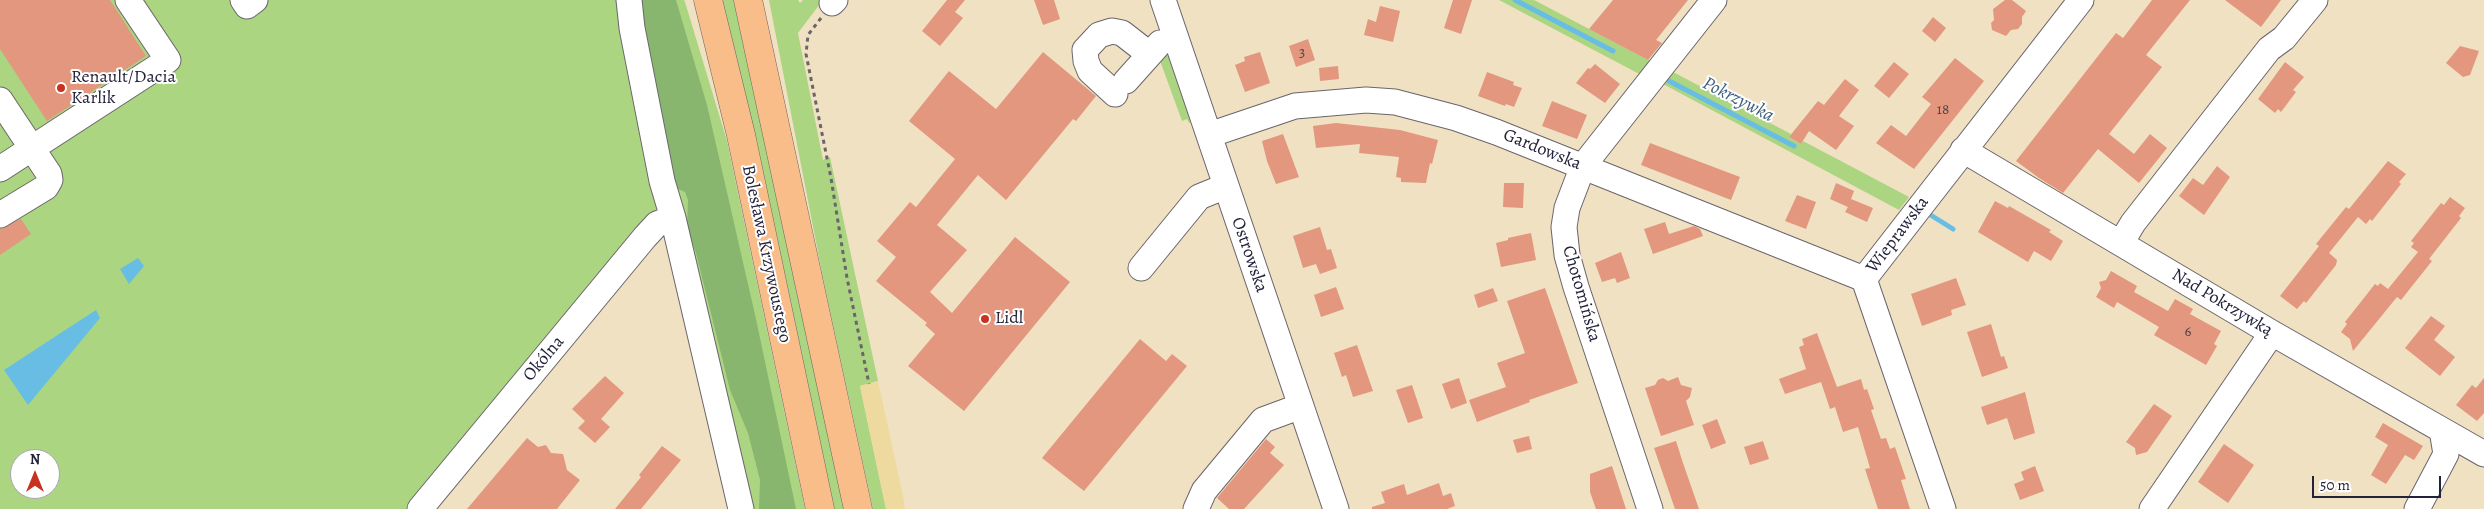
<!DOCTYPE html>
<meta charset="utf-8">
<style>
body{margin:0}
#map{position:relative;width:2484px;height:509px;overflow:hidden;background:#f0e1c3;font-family:Alegreya,serif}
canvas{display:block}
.north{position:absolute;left:10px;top:449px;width:50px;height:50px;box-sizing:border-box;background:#fff;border:1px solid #a7a7b1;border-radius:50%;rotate:0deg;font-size:14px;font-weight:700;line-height:20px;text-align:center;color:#22223b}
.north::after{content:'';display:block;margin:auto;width:18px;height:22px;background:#c8321e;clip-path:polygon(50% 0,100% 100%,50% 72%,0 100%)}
.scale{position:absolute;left:2312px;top:476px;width:129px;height:22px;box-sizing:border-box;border:2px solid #22223b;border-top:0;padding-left:6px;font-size:15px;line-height:18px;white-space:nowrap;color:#22223b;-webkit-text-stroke:4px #fff;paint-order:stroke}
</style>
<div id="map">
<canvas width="2484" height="509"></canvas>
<div class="north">N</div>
<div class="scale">50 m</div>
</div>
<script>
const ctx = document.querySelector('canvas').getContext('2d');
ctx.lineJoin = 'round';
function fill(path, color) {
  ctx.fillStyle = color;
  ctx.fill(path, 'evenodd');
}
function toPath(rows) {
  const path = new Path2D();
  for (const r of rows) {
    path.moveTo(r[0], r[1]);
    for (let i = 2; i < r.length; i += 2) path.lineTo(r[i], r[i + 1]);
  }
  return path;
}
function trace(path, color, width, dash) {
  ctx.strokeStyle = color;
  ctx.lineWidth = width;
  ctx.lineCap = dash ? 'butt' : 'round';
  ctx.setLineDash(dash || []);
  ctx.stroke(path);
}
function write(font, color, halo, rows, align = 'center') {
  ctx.font = font + ' Alegreya,serif';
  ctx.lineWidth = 4;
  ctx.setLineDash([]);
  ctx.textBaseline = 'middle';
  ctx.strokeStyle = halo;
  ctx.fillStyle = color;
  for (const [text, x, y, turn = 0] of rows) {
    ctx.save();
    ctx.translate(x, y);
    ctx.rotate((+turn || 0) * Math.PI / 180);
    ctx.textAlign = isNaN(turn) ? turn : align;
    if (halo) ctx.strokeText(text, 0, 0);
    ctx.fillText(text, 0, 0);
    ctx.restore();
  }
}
const green = toPath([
 [0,0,624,0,659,203,653,216,412,509,0,509],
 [20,459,50,459,50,489,20,489],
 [635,0,684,0,685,2,727,141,805,509,749,509],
 [718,0,737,0,848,509,831,509],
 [769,0,798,0,800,3,803,0,823,0,798,33,823,160,830,157,878,381,860,386,886,509,873,509,823,278],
 [1499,0,1534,0,1654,63,1643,76],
 [1165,54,1173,59,1194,121,1189,123,1187,119,1182,121,1159,58],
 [1673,72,1791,134,1789,137,1801,144,1803,141,1909,197,1899,210,1663,84]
]);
const forest = toPath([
 [639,0,676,0,707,105,756,319,796,509,759,509,760,480,748,433,730,390,696,253,687,227,688,200,685,192,676,188]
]);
const sand = toPath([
 [878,381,903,496,905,509,886,509,860,386]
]);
const water = toPath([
 [138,258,144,266,129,284,120,269],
 [96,310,100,318,28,405,4,370]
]);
const stream = toPath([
 [1515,0,1613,51],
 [1669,81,1794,146],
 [1929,214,1953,229]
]);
const building = toPath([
 [0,0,110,0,146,56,47,121,0,49],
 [947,0,965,0,955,12,963,18,940,46,922,31],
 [1034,0,1054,0,1060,19,1043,25],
 [1453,0,1472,0,1461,34,1444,28],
 [1613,0,1688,0,1656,40,1662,43,1648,60,1589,29],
 [2005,0,2012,0,2026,11,2022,17,2022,24,2018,29,2011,30,2006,36,1992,30,1991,23,1994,20,1993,9],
 [2152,0,2190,0,2146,55,2162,67,2109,134,2134,154,2150,134,2167,148,2139,183,2098,149,2063,193,2039,178,2016,161,2116,33,2123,38],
 [2225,0,2281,0,2261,27],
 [1380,6,1400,11,1393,42,1364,35,1368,19,1376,22],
 [1933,17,1946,28,1935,42,1922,31],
 [1308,39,1315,60,1296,67,1289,46],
 [2460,46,2479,51,2470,75,2463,77,2446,63],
 [1043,52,1096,96,1076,121,1073,119,1006,200,978,175,937,225,967,250,930,292,952,313,1015,237,1070,282,964,411,908,366,935,334,925,325,927,323,876,281,896,257,877,241,910,202,916,207,955,159,909,121,949,71,996,109],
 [1260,52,1270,83,1245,92,1235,65,1245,61,1244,57],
 [1955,58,1984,81,1914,169,1876,143,1891,125,1906,136,1931,104,1922,97],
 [1894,62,1909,74,1889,98,1874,86],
 [2285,62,2304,77,2293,90,2296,92,2281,112,2278,109,2275,113,2258,99],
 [1595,64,1620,84,1605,103,1576,83,1588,68,1590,69],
 [1338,66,1339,79,1320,81,1319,68],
 [1487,72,1514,82,1513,85,1522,88,1514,107,1506,104,1505,106,1478,96],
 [1845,79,1859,90,1839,116,1854,126,1836,150,1809,131,1801,144,1789,137,1818,101,1824,105],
 [1552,101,1587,115,1577,139,1542,126],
 [1336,123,1400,130,1438,140,1432,164,1430,163,1426,183,1401,182,1401,178,1396,177,1399,157,1359,153,1360,144,1316,148,1313,126],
 [1283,134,1299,177,1276,184,1267,161,1262,141],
 [1650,143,1740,177,1731,200,1641,165],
 [2388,161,2406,174,2399,182,2401,184,2372,221,2370,219,2366,224,2358,217,2329,253,2337,260,2336,265,2306,303,2304,301,2297,309,2280,296,2319,246,2316,244,2346,207,2349,209],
 [2217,166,2230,177,2204,215,2179,196,2193,178,2203,185],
 [1504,183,1524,183,1523,208,1503,207],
 [1836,183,1854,191,1851,199,1873,208,1867,222,1845,212,1848,207,1830,199],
 [1797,195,1816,202,1806,229,1785,221],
 [2450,197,2465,208,2459,216,2461,218,2429,259,2432,261,2401,300,2397,297,2353,351,2350,339,2341,332,2347,324,2345,322,2375,284,2378,286,2380,283,2388,289,2418,252,2411,247,2414,243,2411,241,2441,203,2444,205],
 [1995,201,2008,208,2009,206,2051,230,2049,232,2063,241,2051,261,2034,251,2028,262,1978,232],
 [21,219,31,234,0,255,0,229],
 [1665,222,1669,234,1694,226,1700,229,1703,236,1653,254,1644,229],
 [1320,227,1327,250,1331,249,1337,268,1320,274,1316,264,1303,268,1293,236],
 [1531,233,1536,260,1501,267,1496,243,1508,240,1508,238],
 [1621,252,1630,278,1617,283,1615,278,1602,282,1595,263],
 [2111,271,2137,286,2134,292,2168,311,2175,299,2193,309,2190,314,2221,331,2214,344,2217,346,2206,365,2154,335,2159,327,2117,302,2114,308,2096,297,2101,288,2099,282,2106,280],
 [1956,278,1966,305,1951,310,1952,315,1922,326,1911,294],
 [1336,287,1344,309,1321,317,1314,295],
 [1493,288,1498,301,1478,308,1474,295],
 [1545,288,1578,383,1529,400,1530,402,1477,422,1469,400,1506,387,1497,363,1525,353,1507,301],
 [2431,316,2445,326,2434,340,2455,357,2440,376,2405,348],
 [1991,324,2001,357,2004,356,2008,368,1982,377,1967,332],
 [1817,333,1837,387,1861,379,1864,390,1867,389,1874,409,1871,410,1881,439,1886,438,1890,449,1895,447,1906,479,1901,480,1910,509,1878,509,1865,469,1870,468,1858,427,1843,432,1835,407,1830,409,1821,382,1785,394,1779,379,1806,369,1799,347,1804,345,1802,339],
 [1140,339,1166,361,1172,354,1187,366,1084,491,1042,458],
 [1357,345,1373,391,1353,397,1346,375,1342,377,1334,353],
 [605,376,624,393,601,419,610,427,595,443,578,428,585,421,572,409],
 [1678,377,1681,385,1692,388,1690,397,1686,401,1694,425,1661,436,1645,388,1655,385,1658,380,1663,378,1668,381],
 [1459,378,1467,403,1451,409,1442,384],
 [2484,378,2484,413,2477,421,2456,405,2472,385,2476,388],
 [1412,385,1423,418,1408,423,1396,390],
 [2025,392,2035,433,2014,440,2007,418,1987,425,1981,407],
 [2154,404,2172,416,2147,452,2136,455,2135,448,2126,442],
 [1717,419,1726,443,1711,449,1702,425],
 [2383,423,2423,446,2414,460,2405,455,2386,484,2371,475,2388,445,2375,437],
 [1529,436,1532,449,1517,453,1513,440],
 [527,438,538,447,546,445,551,453,563,454,567,470,580,480,557,509,467,509],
 [1266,439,1275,447,1270,453,1284,465,1244,509,1229,509,1217,498],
 [1676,441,1683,463,1699,509,1675,509,1654,448],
 [1763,441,1769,459,1750,465,1744,447],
 [2224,444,2254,465,2228,503,2198,482],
 [662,446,681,460,641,509,615,509,641,477,639,475],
 [1612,466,1626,509,1596,509,1590,492,1590,474],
 [2035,466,2044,491,2020,500,2014,484,2024,480,2021,472],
 [1439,483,1443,496,1451,493,1455,506,1447,509,1372,509,1372,507,1385,503,1381,492,1404,484,1407,495]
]);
const path = toPath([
 [821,18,808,35,806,54,831,178,847,278,869,384]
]);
const minor = toPath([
 [243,0,247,6,255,0],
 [629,0,632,28,662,181,673,218,741,509],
 [1163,0,1336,509],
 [832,3,835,0],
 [1126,81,1160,43],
 [1115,94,1090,71,1086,61,1085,50,1099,35,1112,31,1122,33,1149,54],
 [0,100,49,174,50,180,46,187,0,215],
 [1209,135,1295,106,1366,100,1395,102,1456,118,1496,132,1864,279],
 [1963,150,2272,333,2484,454],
 [0,169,168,60,128,0],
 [2121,243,2133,223,2269,49,2284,38,2315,0],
 [1141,268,1199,197,1226,186],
 [420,509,645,237,657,224,673,218],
 [1196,509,1204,491,1263,420,1301,406],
 [1650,509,1576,287,1567,255,1564,227,1567,208,1583,166,1714,0],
 [1943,509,1864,279,2081,0],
 [2152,509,2272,333],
 [2417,509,2446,454,2442,430]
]);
const major = toPath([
 [708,0,741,135,820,509],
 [748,0,858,509]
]);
const markers = [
 [61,88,5,"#c8321e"],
 [985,319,5,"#c8321e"]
];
const numberNames = [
 ["3",1302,53],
 ["18",1943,110],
 ["6",2188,332]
];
const poiNames = [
 ["Renault/Dacia",71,78],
 ["Karlik",71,99],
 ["Lidl",995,319]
];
const streetNames = [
 ["Gardowska",1542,150,22],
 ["Wieprawska",1898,235,-53],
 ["Bolesława Krzywoustego",766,254,78],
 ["Ostrowska",1249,255,71],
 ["Chotomińska",1581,294,74],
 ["Nad Pokrzywką",2222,303,31],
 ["Okólna",544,359,-50]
];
const waterNames = [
 ["Pokrzywka",1738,100,27]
];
fill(green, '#abd581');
fill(forest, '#88b66f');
fill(sand, '#eeda9e');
fill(water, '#68bde4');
trace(stream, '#68bde4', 5);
fill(building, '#e2977e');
trace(minor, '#6a656b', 27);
trace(major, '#6a656b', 29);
trace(path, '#6a656b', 3, [4, 4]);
trace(minor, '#fff', 25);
trace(major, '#f8bd88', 28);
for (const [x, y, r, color] of markers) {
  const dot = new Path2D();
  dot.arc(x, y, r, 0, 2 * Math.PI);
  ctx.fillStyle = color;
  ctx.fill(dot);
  trace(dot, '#fff', 2);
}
write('15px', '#523f4c', null, numberNames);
write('18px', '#22223b', '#fff', poiNames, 'left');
write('18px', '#22223b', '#fff', streetNames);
write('italic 19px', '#3e607f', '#fff', waterNames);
</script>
